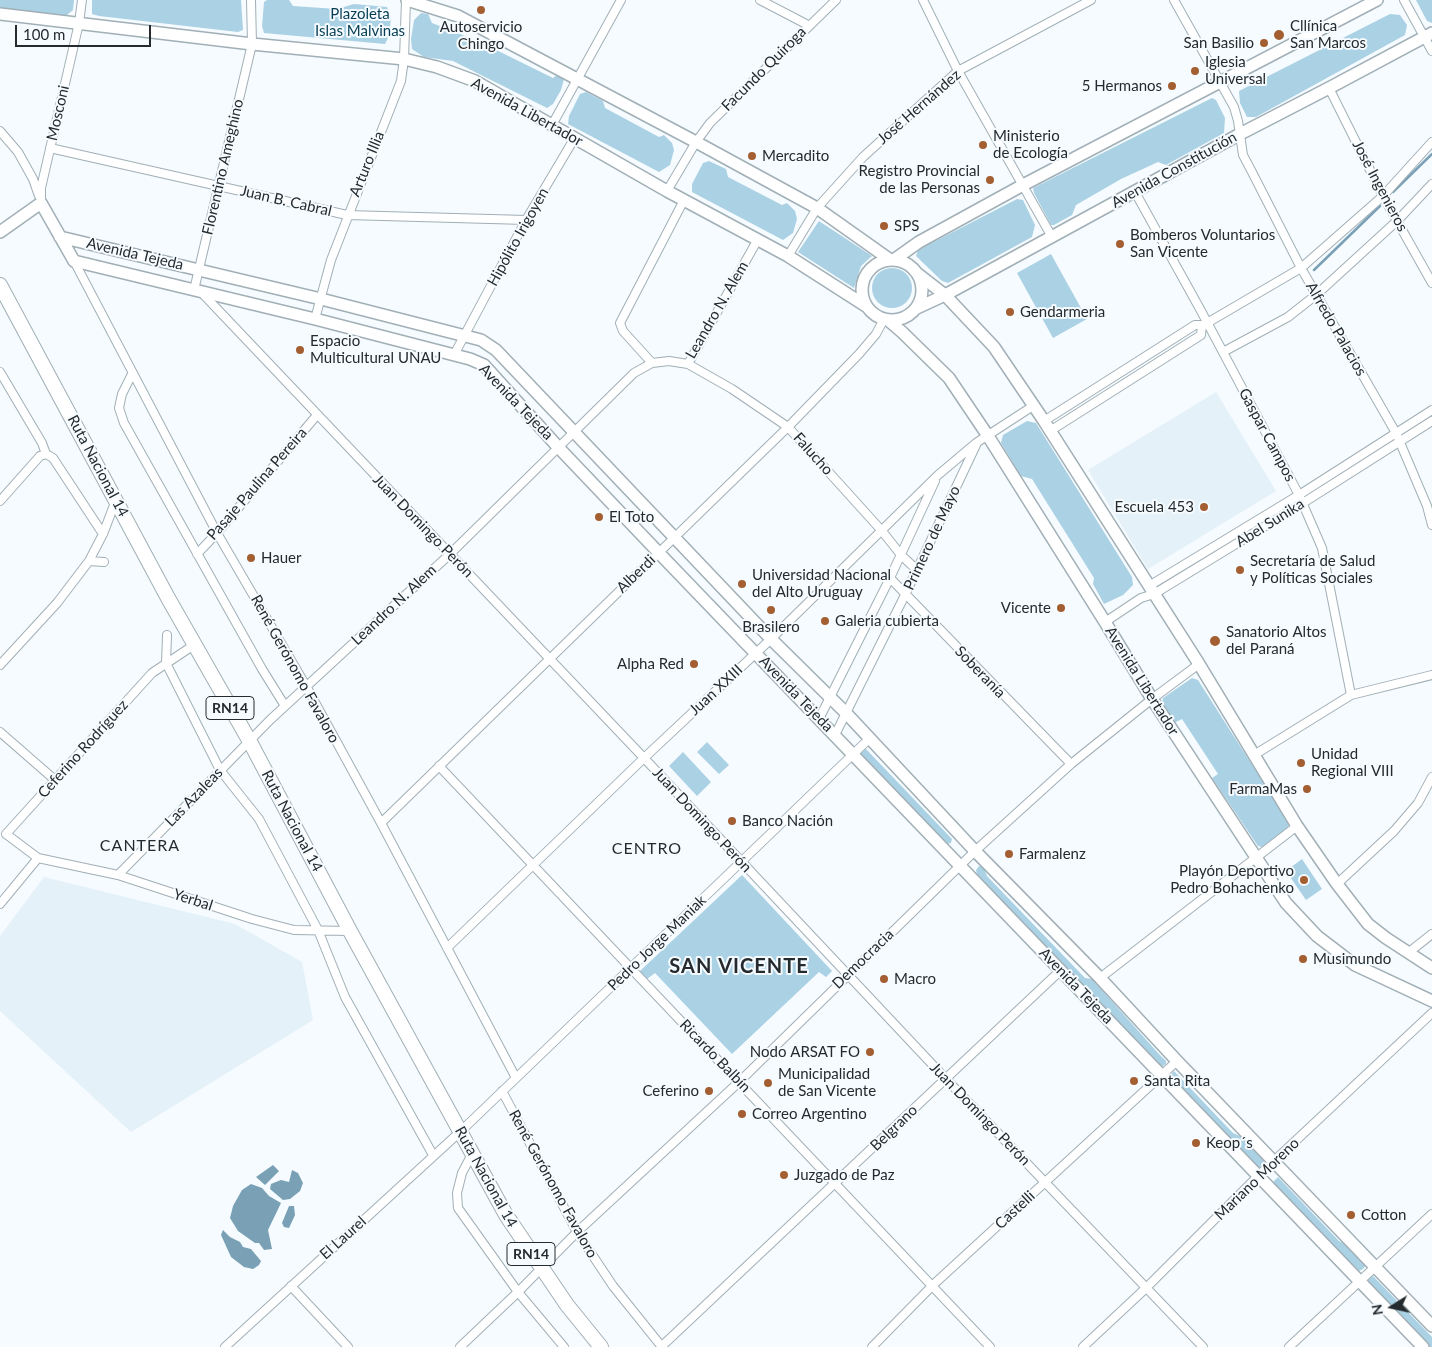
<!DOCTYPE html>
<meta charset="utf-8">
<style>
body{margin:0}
#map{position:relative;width:1432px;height:1347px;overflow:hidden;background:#f5fbfe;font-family:Lato,sans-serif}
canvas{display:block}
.north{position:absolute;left:1367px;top:1282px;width:50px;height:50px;-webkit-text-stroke:4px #f5fbfe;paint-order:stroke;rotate:260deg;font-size:14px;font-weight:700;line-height:20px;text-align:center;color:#242a2d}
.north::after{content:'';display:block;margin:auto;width:18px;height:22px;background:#242a2d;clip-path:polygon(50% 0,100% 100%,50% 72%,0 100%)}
.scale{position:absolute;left:15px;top:25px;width:136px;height:22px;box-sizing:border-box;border:2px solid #242a2d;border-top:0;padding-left:6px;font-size:15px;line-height:18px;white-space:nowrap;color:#242a2d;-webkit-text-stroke:4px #f5fbfe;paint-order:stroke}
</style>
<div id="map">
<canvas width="1432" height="1347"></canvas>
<div class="north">N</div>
<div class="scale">100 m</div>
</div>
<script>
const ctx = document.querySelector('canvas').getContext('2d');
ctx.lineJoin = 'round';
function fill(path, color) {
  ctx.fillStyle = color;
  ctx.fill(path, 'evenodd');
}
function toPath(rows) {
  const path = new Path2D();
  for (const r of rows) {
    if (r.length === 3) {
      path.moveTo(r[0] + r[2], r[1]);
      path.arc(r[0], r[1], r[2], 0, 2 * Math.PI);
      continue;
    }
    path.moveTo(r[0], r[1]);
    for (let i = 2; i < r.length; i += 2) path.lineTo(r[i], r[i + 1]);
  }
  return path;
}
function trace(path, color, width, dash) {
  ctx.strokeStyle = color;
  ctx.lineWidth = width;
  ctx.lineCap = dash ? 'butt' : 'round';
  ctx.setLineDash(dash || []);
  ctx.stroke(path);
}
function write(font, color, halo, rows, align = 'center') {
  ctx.font = font + ' Lato,sans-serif';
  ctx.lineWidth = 4;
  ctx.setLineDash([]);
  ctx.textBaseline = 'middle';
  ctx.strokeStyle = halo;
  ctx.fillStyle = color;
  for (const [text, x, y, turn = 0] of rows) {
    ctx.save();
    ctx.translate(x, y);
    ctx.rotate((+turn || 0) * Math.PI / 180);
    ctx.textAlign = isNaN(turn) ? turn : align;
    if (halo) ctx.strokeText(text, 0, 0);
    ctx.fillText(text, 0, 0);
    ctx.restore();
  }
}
const built = toPath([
 [1216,392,1276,491,1148,569,1088,470],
 [44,877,235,924,302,962,313,1020,131,1132,0,1011,0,936]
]);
const green = toPath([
 [0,0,74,0,73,10,67,15,59,16,0,9],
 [92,0,241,0,243,30,238,32,99,16,92,14],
 [267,0,289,0,293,6,337,9,354,4,387,7,391,17,389,36,385,44,264,33,262,26,264,2],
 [1416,0,1432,0,1432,23,1427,21],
 [421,13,428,14,432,23,480,42,553,78,557,75,564,79,561,90,553,104,547,108,453,61,424,57,412,49,411,39,414,20],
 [1390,14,1400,15,1407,25,1405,35,1256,117,1247,117,1240,103,1239,91],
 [586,92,603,101,605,108,659,137,664,135,672,143,674,150,670,165,659,172,568,124,569,116,580,94],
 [1212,98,1216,100,1225,118,1224,133,1166,165,1158,162,1121,179,1076,205,1072,215,1054,225,1051,225,1034,193,1033,188],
 [709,161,726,169,728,177,782,205,787,203,795,211,797,219,793,233,783,240,692,192,692,184,703,163],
 [1017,199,1023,200,1035,225,1032,237,948,283,942,281,916,256,918,250],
 [819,221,872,256,861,266,854,288,798,252],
 [1051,254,1087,319,1053,338,1017,273],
 [892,288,20],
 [1027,421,1036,423,1132,577,1133,585,1123,595,1104,604,1093,584,1094,578,1032,479,1021,476,1001,443,1003,435],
 [1192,678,1198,680,1289,823,1288,828,1262,847,1258,846,1212,778,1218,774,1182,719,1174,723,1162,705,1163,698],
 [707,742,729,765,719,774,697,752],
 [866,749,952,839,951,843,947,844,861,754,861,751],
 [683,752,711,782,697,796,669,766],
 [1302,859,1322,889,1306,900,1286,871],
 [979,866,984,868,987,876,1085,978,1092,979,1158,1053,1166,1061,1166,1064,1163,1066,1159,1066,977,875,976,870],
 [742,875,832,971,826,977,819,972,732,1054,655,973,647,979,640,971],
 [1174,1071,1233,1133,1240,1136,1254,1150,1265,1162,1262,1166,1257,1168,1168,1077],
 [1278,1177,1339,1241,1347,1245,1366,1265,1363,1269,1359,1271,1272,1183],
 [1373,1276,1432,1337,1432,1347,1430,1347,1368,1282,1369,1278]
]);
const water = toPath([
 [273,1165,279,1171,265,1185,256,1177],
 [292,1170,298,1173,303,1183,300,1191,290,1199,283,1200,270,1189,271,1184,281,1180,289,1182],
 [251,1184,262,1188,269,1196,281,1203,268,1230,272,1249,264,1250,259,1243,255,1243,238,1231,230,1218,233,1206,242,1190],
 [289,1206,294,1206,295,1215,289,1228,284,1227,282,1223],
 [223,1230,230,1237,240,1242,243,1247,251,1249,261,1261,259,1265,253,1269,244,1267,231,1257,221,1235]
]);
const stream = toPath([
 [1393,192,1432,154],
 [1314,270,1380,206]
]);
const minor = toPath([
 [760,0,808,25],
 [923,0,958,71,1052,237],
 [1174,0,1234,107,1238,121,1243,155,1253,174,1301,268,1396,433,1427,506,1432,525],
 [1404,0,1432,51],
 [1329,88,1383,196,1432,283],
 [552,125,621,0],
 [0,131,18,152,33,179,39,196],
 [50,148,347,215,526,220],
 [667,191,696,142,710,123,836,0],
 [1135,192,1200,309,1299,495,1322,548,1351,695],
 [41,203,41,188,79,23,82,0],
 [788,256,817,208,863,157,958,71,1091,0],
 [74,261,217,533,306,686,381,823,516,1078],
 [194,290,252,44,251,0],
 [201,292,644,758,946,1079,1203,1347],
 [315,319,331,260,401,81,404,59,406,0],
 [1223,352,1288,317,1316,295,1398,220,1432,184],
 [454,355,526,220,574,139],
 [652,363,623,331,620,323,684,200],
 [688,364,758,239],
 [0,372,42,443,46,454,53,458,103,534],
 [132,374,122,394,119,408,124,423,262,669,285,706],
 [1044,421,1195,325,1202,325,1207,323,1301,268,1383,196,1432,142],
 [1050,431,1201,335,1202,325],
 [0,501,40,456,46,454],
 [197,554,217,533,317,415],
 [89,561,104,562],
 [890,578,1071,764],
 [1149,586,1299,495,1432,410],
 [1105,622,1141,598,1154,594,1303,503,1432,421],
 [167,635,166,663,220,770,259,819,318,930,345,997,433,1155],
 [194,645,152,673,6,834,38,858,118,875,252,919,294,930,350,931],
 [0,665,57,603,89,561,103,534,116,500],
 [819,719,890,578,935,481],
 [0,732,55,780],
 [835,735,905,595,976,445],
 [1254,755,1351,695,1432,675],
 [439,766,990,1347],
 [381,823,788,427,859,354,876,334,884,319],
 [118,875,270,720,450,554,634,373,652,363,669,361,688,364,732,389,788,427,882,531,901,555,917,570],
 [1337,884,1394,831,1418,803,1432,777],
 [0,904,38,858],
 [447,948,644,758,771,639,938,475,976,443,1033,406],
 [1408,953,1432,934],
 [1100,978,1297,826],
 [502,1091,577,1232,613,1286,662,1347],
 [472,1154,462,1173,457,1193,458,1208,518,1292,564,1347],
 [291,1286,348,1347],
 [225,1347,461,1131,870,738],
 [460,1347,518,1292,577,1232,739,1082,975,851,1071,764,1152,699,1199,664],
 [661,1347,1061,970],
 [872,1347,933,1285,1177,1061],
 [1083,1347,1146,1288,1258,1176,1432,1013],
 [1289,1347,1432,1214]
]);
const secondary = toPath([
 [407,0,458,16,696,142,817,208,889,259],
 [0,14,252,44,404,59,437,67,475,81,667,191,788,256,866,306],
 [0,232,41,203,74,261,315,319,470,359,484,365,558,447,658,552,1423,1347],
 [60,237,321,299,481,340,496,350,771,639,846,713,975,851,1100,978,1177,1061,1432,1326],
 [895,259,919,242,1023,185,1377,0],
 [892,290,30],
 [918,274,945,295,994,347,1044,421,1199,664,1297,826,1337,884,1368,924,1386,938,1432,968],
 [917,308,945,295,1240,134,1329,88,1432,33],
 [888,320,902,332,949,378,988,436,1105,622,1152,699,1286,903,1317,936,1355,965,1432,1001]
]);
const trunk = toPath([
 [0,285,168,598,249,740,350,931,506,1215,567,1305,601,1347]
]);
const markers = [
 [481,10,5,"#a35e31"],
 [1279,35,6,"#a35e31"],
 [1264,43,5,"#a35e31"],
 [1195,71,5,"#a35e31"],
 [1172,86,5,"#a35e31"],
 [983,145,5,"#a35e31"],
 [752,156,5,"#a35e31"],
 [990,180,5,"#a35e31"],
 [884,226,5,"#a35e31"],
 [1120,244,5,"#a35e31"],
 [1010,312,5,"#a35e31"],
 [300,350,5,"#a35e31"],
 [1204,507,5,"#a35e31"],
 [599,517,5,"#a35e31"],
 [251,558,5,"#a35e31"],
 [1240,570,5,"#a35e31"],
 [742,584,5,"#a35e31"],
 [1061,608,5,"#a35e31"],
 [771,610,5,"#a35e31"],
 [825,621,5,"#a35e31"],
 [1215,641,6,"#a35e31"],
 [694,664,5,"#a35e31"],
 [1301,763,5,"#a35e31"],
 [1307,789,5,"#a35e31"],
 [732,821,5,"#a35e31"],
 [1009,854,5,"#a35e31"],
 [1304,880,5,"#a35e31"],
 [1303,959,5,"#a35e31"],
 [884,979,5,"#a35e31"],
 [870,1052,5,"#a35e31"],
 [1134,1081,5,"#a35e31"],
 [768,1083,5,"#a35e31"],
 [709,1091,5,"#a35e31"],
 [742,1114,5,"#a35e31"],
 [1196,1143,5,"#a35e31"],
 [784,1175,5,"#a35e31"],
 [1351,1215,5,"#a35e31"]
];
const shields = [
 [230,708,48],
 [531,1254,48]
];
const shieldNames = [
 ["RN14",230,708],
 ["RN14",531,1254]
];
const parkNames = [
 ["Plazoleta",360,14],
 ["Islas Malvinas",360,31]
];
const poiNames = [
 ["Cllínica",1290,26],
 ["San Marcos",1290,43],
 ["Autoservicio",481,27,"center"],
 ["Chingo",481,44,"center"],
 ["San Basilio",1254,43,"right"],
 ["Iglesia",1205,62],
 ["Universal",1205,79],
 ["5 Hermanos",1162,86,"right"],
 ["Ministerio",993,136],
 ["de Ecología",993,153],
 ["Mercadito",762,156],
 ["Registro Provincial",980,171,"right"],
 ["de las Personas",980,188,"right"],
 ["SPS",894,226],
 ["Bomberos Voluntarios",1130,235],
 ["San Vicente",1130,252],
 ["Gendarmeria",1020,312],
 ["Espacio",310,341],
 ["Multicultural UNAU",310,358],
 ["Escuela 453",1194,507,"right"],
 ["El Toto",609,517],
 ["Hauer",261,558],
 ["Secretaría de Salud",1250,561],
 ["y Políticas Sociales",1250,578],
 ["Universidad Nacional",752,575],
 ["del Alto Uruguay",752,592],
 ["Vicente",1051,608,"right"],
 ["Galeria cubierta",835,621],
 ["Brasilero",771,627,"center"],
 ["Sanatorio Altos",1226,632],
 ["del Paraná",1226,649],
 ["Alpha Red",684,664,"right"],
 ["Unidad",1311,754],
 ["Regional VIII",1311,771],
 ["FarmaMas",1297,789,"right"],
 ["Banco Nación",742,821],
 ["Farmalenz",1019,854],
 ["Playón Deportivo",1294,871,"right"],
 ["Pedro Bohachenko",1294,888,"right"],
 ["Musimundo",1313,959],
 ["Macro",894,979],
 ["Nodo ARSAT FO",860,1052,"right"],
 ["Municipalidad",778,1074],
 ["de San Vicente",778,1091],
 ["Santa Rita",1144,1081],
 ["Ceferino",699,1091,"right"],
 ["Correo Argentino",752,1114],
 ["Keop´s",1206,1143],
 ["Juzgado de Paz",794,1175],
 ["Cotton",1361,1215]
];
const streetNames = [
 ["Facundo Quiroga",764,69,-45],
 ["José Hernández",919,107,-41],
 ["Avenida Libertador",527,112,29],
 ["Mosconi",58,113,-77],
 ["Arturo Illia",367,164,-68],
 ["Florentino Ameghino",223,167,-77],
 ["Avenida Constitución",1174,170,-29],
 ["José Ingenieros",1380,186,62],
 ["Juan B. Cabral",286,201,13],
 ["Hipólito Irigoyen",518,237,-61],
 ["Avenida Tejeda",135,254,13],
 ["Leandro N. Alem",717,310,-60],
 ["Alfredo Palacios",1336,329,60],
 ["Avenida Tejeda",516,402,46],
 ["Gaspar Campos",1267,435,62],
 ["Falucho",813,454,48],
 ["Ruta Nacional 14",98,466,62],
 ["Pasaje Paulina Pereira",257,484,-49],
 ["Abel Sunika",1270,523,-32],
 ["Juan Domingo Perón",423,526,46],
 ["Primero de Mayo",932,538,-65],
 ["Alberdi",636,574,-44],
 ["Leandro N. Alem",394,605,-43],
 ["René Gerónomo Favaloro",295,669,61],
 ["Soberanía",980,672,46],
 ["Avenida Libertador",1142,681,58],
 ["Juan XXIII",716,690,-43],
 ["Avenida Tejeda",796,694,46],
 ["Ceferino Rodríguez",83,749,-48],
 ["Las Azaleas",194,797,-46],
 ["Juan Domingo Perón",702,820,47],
 ["Ruta Nacional 14",292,821,62],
 ["Yerbal",193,900,18],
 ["Pedro Jorge Maniak",657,943,-44],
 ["Democracia",863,959,-44],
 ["Avenida Tejeda",1076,986,46],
 ["Ricardo Balbín",715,1056,46],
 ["Juan Domingo Perón",980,1114,46],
 ["Belgrano",894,1128,-44],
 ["Ruta Nacional 14",486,1177,61],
 ["Mariano Moreno",1257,1179,-44],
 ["René Gerónomo Favaloro",553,1184,61],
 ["Castelli",1015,1210,-43],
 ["El Laurel",343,1238,-42]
];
const neighbourhoodNames = [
 ["CANTERA",140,846],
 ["CENTRO",647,849]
];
const districtNames = [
 ["SAN VICENTE",739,967]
];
fill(built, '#e4f1f9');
fill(green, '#abd1e5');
fill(water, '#79a0b5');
trace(stream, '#79a0b5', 2.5);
trace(minor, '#a1afb6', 10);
trace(secondary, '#a1afb6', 14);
trace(trunk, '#a1afb6', 16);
trace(minor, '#fff', 8);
trace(secondary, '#fff', 11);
trace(trunk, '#fff', 14);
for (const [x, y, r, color] of markers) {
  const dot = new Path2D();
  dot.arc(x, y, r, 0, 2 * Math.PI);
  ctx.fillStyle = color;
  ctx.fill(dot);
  trace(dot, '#f5fbfe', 2);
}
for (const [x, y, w] of shields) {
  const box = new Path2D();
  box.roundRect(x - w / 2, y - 11.5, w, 23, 4);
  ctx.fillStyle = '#f5fbfe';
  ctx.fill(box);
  trace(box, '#242a2d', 1);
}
write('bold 14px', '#242a2d', null, shieldNames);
write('15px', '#053e54', '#f5fbfe', parkNames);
write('15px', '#242a2d', '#f5fbfe', poiNames, 'left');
write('15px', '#242a2d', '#f5fbfe', streetNames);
ctx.letterSpacing = '1px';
write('16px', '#242a2d', '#f5fbfe', neighbourhoodNames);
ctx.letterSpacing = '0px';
ctx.letterSpacing = '1px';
write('bold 20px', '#242a2d', '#f5fbfe', districtNames);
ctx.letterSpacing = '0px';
</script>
